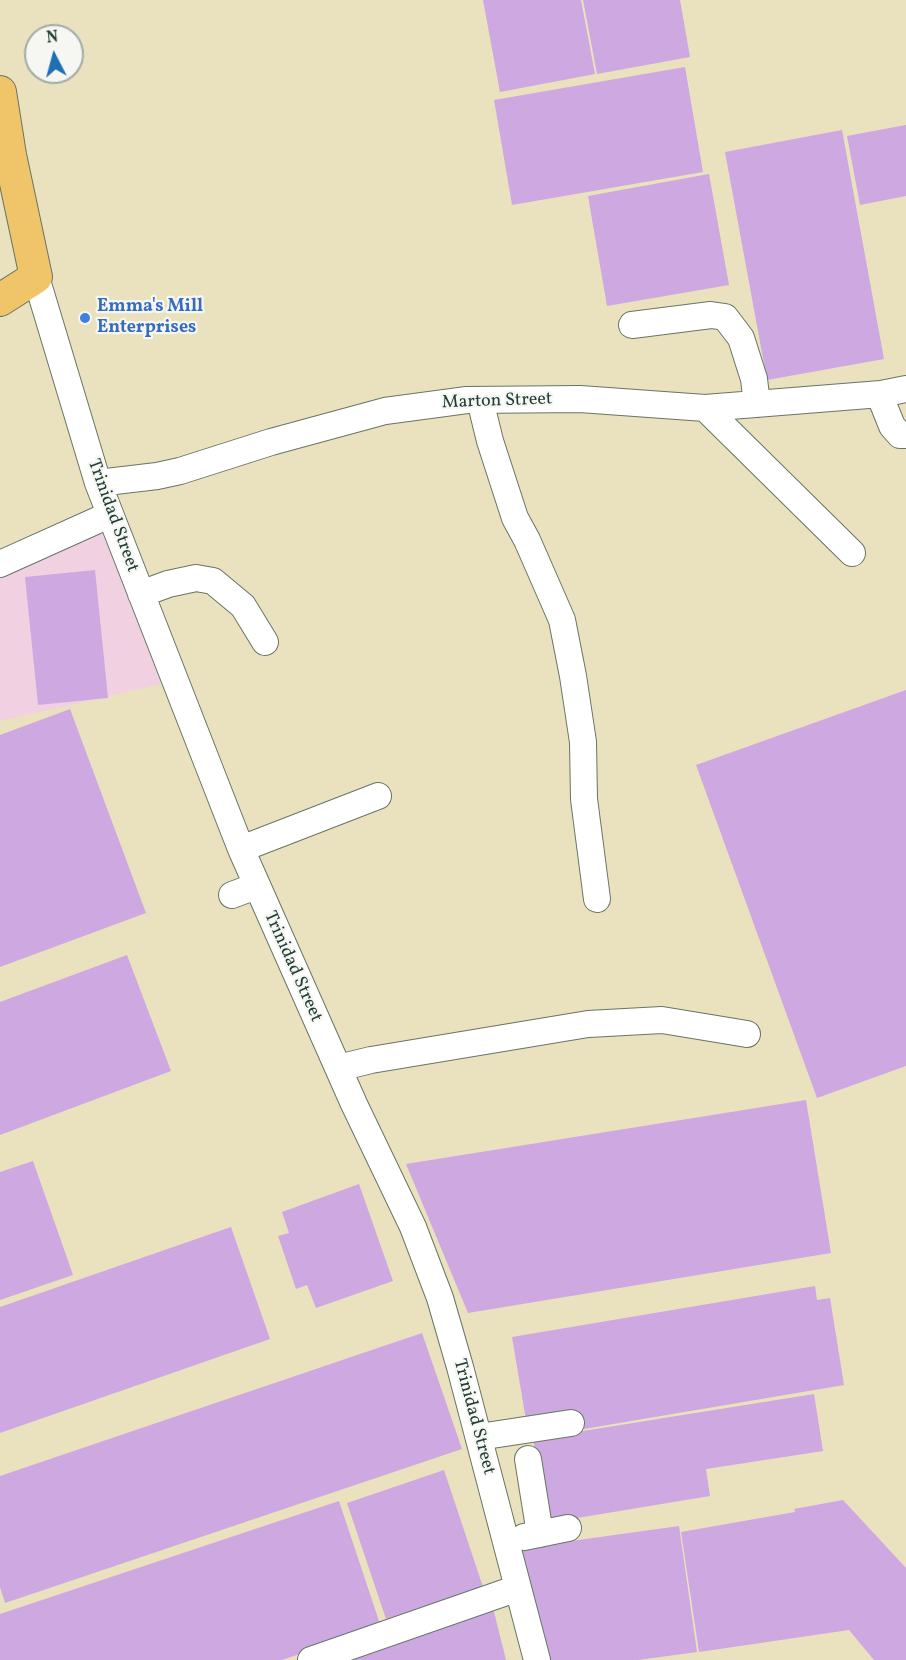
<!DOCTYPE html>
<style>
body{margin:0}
#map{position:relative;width:906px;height:1660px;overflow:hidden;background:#eae1bf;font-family:Vollkorn,serif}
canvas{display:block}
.north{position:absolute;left:24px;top:24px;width:60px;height:60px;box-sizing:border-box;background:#f6f6f2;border:2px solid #a0aca6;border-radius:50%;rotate:354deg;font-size:16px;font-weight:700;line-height:24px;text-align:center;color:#1f3d34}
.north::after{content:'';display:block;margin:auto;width:21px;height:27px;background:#1f6fb2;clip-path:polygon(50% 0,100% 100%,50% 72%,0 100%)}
</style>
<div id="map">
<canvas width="906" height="1660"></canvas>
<div class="north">N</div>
</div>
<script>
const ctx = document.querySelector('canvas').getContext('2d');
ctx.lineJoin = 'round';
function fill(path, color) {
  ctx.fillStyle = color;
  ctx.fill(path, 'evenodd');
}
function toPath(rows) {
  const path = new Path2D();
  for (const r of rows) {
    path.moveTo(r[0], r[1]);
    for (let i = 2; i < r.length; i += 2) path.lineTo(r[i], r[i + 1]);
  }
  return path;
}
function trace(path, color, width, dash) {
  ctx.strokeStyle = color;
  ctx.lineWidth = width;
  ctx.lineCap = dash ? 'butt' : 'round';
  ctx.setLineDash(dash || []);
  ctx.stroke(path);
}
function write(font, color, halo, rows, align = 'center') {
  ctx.font = font + ' Vollkorn,serif';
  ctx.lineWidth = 4.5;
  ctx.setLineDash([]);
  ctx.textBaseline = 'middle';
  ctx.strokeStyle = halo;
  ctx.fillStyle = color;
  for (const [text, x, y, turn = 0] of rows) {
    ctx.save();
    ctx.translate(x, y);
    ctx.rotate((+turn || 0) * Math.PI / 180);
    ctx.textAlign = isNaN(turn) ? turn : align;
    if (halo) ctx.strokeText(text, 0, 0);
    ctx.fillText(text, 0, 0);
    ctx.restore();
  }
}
const built = toPath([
 [105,517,161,684,0,721,0,565]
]);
const building = toPath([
 [483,0,581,0,595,74,500,92],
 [583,0,680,0,690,57,597,74],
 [685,67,703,172,512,205,494,100],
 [906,125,906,196,860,205,847,136],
 [842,130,884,359,767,380,725,152],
 [709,174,729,285,607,306,588,196],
 [95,570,108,698,38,705,25,577],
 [906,690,906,1066,817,1098,696,765],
 [70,709,146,913,0,967,0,735],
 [127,955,171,1071,0,1135,0,1002],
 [806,1100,831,1253,468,1313,406,1164],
 [33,1161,73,1275,0,1300,0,1172],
 [359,1184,393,1281,316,1308,307,1285,296,1289,278,1236,289,1233,282,1212],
 [231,1227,270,1339,0,1433,0,1307],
 [815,1286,817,1300,830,1298,844,1385,578,1430,526,1420,512,1337],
 [422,1333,462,1449,5,1603,0,1587,0,1476],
 [814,1394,823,1451,706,1469,710,1496,547,1523,533,1439],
 [444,1470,483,1587,386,1619,347,1503],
 [843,1500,906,1568,906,1660,874,1660,849,1630,699,1652,681,1532,795,1512,794,1509],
 [339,1501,381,1627,282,1660,0,1660,0,1614],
 [679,1526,697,1652,638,1660,551,1660,521,1548],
 [493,1608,506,1660,345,1660]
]);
const minor = toPath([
 [36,277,98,483,241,849,354,1104,413,1227,440,1298,460,1367,537,1660],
 [632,325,711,315,725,317,741,338,754,379,757,404],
 [881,394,882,401,892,426,900,435,906,435],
 [480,400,490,441,515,518,527,540,562,620,573,676,583,742,584,799,597,899],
 [705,408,852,553],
 [98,483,157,476,180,471,271,442,385,411,467,400,580,399,705,408,881,394,906,389],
 [0,564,109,515],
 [141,594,168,584,196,578,213,581,243,606,265,642],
 [241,849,378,796],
 [232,895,256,886],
 [338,1068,371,1060,588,1024,662,1020,747,1034],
 [479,1437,571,1423],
 [528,1459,540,1534],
 [524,1537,568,1528],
 [311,1660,518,1588]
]);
const major = toPath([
 [0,92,10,155,36,277,0,300]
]);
const markers = [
 [85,318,6,"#3f7fe0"]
];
const shopNames = [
 ["Emma's Mill",97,308],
 ["Enterprises",97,329]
];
const streetNames = [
 ["Marton Street",497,402,-2],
 ["Trinidad Street",112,516,70],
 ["Trinidad Street",292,967,66],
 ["Trinidad Street",473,1417,75]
];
fill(built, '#f1d0e2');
fill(building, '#cea8e1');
trace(minor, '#667665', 28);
trace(major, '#667665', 34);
trace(minor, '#fff', 26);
trace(major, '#f0c469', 32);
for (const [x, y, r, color] of markers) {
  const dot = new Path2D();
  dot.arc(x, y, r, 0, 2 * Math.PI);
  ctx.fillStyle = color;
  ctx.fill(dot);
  trace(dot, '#f6f6f2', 2);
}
write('bold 18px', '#366cbe', '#f6f6f2', shopNames, 'left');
write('18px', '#1f3d34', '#f6f6f2', streetNames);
</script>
